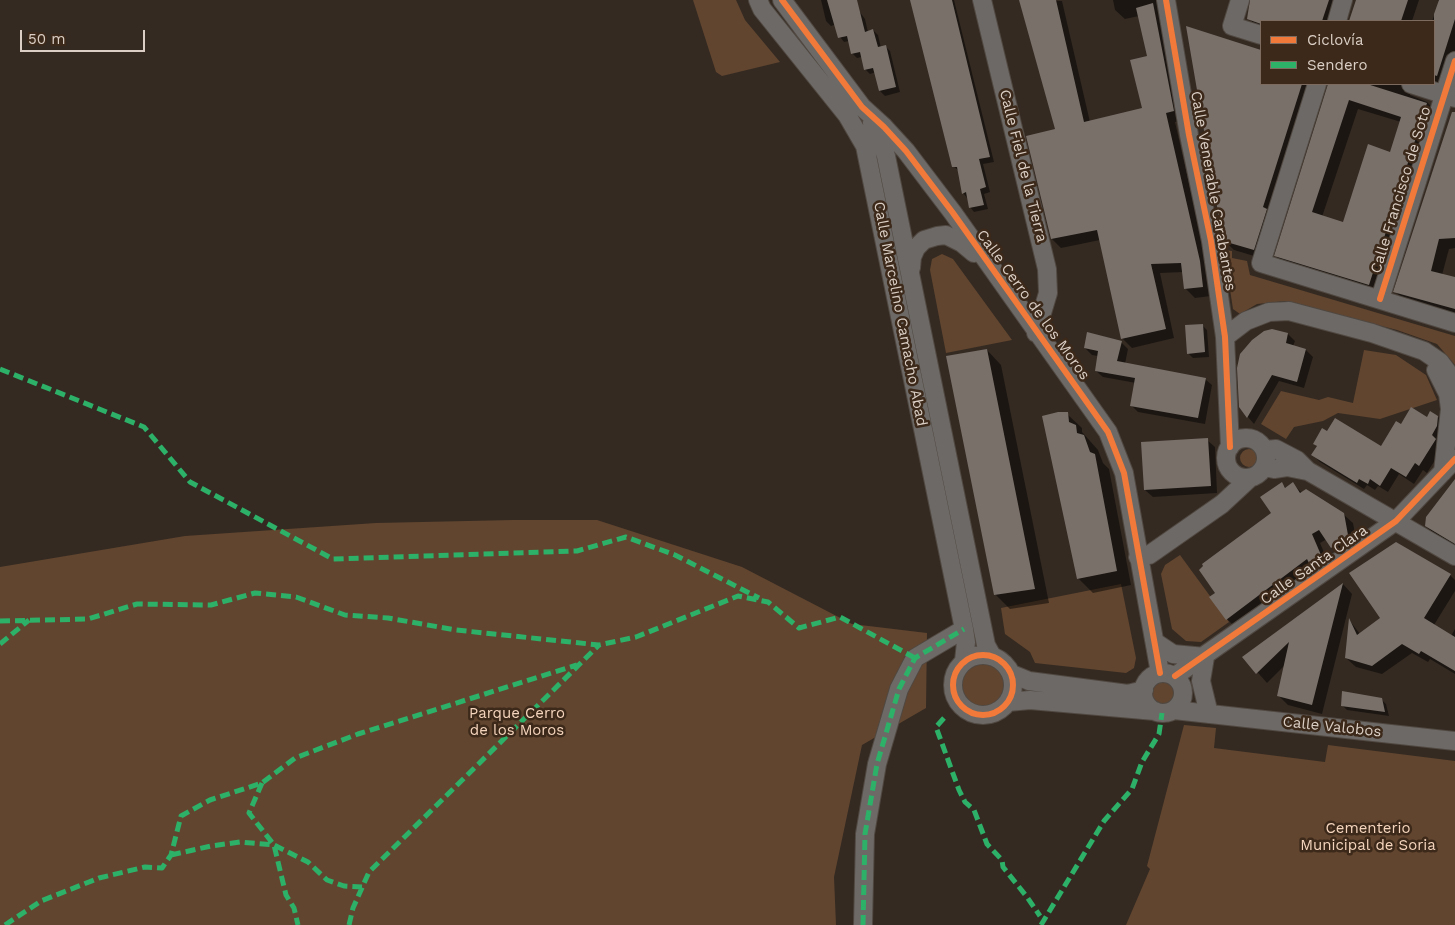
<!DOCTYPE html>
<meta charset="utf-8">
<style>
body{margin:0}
#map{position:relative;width:1455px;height:925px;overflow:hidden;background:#342a22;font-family:"Work Sans",sans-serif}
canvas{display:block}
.legend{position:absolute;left:1260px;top:20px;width:175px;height:65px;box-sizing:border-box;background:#3c291a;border:1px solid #7c6b5e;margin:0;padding:6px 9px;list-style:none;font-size:15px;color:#dbcfc5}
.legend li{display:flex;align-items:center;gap:10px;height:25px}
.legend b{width:25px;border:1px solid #7c6b5e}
.scale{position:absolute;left:20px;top:30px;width:125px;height:22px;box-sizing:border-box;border:2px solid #dbcfc5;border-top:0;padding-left:6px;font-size:15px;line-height:18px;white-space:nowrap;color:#dbcfc5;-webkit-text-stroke:4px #3c291a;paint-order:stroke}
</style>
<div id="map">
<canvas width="1455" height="925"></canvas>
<ul class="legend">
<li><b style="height:6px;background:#f17a3a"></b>Ciclovía</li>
<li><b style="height:6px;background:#2db169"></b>Sendero</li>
</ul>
<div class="scale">50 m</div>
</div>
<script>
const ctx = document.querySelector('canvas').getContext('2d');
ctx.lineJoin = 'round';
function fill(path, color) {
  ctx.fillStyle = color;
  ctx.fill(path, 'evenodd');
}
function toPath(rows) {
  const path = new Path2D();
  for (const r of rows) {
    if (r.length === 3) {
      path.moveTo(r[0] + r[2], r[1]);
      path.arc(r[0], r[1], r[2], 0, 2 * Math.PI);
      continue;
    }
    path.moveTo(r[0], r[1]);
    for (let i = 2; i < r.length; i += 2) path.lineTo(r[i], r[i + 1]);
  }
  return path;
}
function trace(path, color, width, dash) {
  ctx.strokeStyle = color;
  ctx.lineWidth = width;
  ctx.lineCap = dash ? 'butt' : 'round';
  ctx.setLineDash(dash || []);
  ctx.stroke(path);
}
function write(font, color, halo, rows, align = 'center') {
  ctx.font = font + ' "Work Sans",sans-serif';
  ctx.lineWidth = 5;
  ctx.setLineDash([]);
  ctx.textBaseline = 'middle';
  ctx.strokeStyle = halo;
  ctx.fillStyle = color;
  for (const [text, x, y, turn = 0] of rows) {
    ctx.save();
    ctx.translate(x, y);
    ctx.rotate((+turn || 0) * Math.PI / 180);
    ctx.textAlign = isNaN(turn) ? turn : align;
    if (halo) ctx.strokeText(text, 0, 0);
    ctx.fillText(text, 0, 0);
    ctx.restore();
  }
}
const green = toPath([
 [693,0,736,0,745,20,780,62,722,76,716,72],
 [1224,250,1232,251,1232,258,1247,261,1250,275,1455,336,1455,365,1437,344,1397,330,1285,301,1257,304,1240,314,1233,309],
 [942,254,953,259,1012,340,946,353,930,270,932,259],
 [1364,350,1396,355,1426,375,1437,400,1380,419,1338,413,1323,421,1294,427,1286,439,1261,424,1281,391,1319,400,1328,397,1353,403],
 [1249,458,9],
 [513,520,597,520,742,567,852,624,927,633,926,708,862,745,834,877,836,925,0,925,0,567,185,536,376,523],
 [1180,555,1229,622,1201,642,1186,641,1172,629,1161,574,1165,565],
 [1121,584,1136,658,1134,668,1126,673,1035,663,1030,652,1005,634,1001,608],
 [984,685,22],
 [1164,693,15],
 [1184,725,1216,728,1214,748,1325,762,1328,745,1455,761,1455,925,1126,925,1150,869,1147,866]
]);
const shadow = toPath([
 [821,0,851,0,865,19,868,32,873,30,878,35,881,48,886,47,890,51,900,92,885,96,880,91,876,72,870,74,865,69,862,57,857,58,852,53,849,41,844,42,840,37,837,24,831,26,826,21],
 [911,0,954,0,994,162,983,164,990,192,984,194,988,209,974,212,970,207,968,199,963,193,959,171,953,166],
 [1020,0,1062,1,1090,122,1143,109,1148,57,1139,16,1125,19,1115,10,1113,0,1159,0,1183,120,1175,122,1209,271,1211,296,1195,298,1185,288,1184,272,1160,273,1174,338,1132,348,1122,338,1100,240,1061,248,1052,239,1057,130],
 [1252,0,1340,0,1334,21,1261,21,1261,29,1249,19],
 [1357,0,1419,0,1412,21,1350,21],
 [1437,0,1455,0,1455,54,1444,88,1434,84,1432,21,1440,1],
 [1188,28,1261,51,1261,84,1314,84,1264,259,1234,250,1224,240],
 [1330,84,1416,84,1409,90,1410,95,1427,102,1436,111,1378,293,1285,265,1276,256],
 [1358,109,1401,122,1391,153,1344,224,1322,217],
 [1455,115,1455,248,1449,249,1442,275,1455,278,1455,315,1405,301,1395,291],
 [1202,325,1207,330,1209,357,1193,358,1188,353],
 [1288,334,1295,341,1293,346,1306,350,1313,357,1304,388,1279,381,1254,424,1240,408],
 [1121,342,1128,349,1125,364,1205,379,1212,385,1205,424,1138,412,1131,405,1136,383,1103,377,1096,371,1098,356,1092,355,1085,348],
 [987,350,1001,365,1049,603,1010,609,995,594],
 [1067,414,1082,428,1082,432,1098,450,1103,463,1109,469,1131,585,1093,593,1078,578],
 [1438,417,1445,425,1443,447,1427,473,1423,470,1414,484,1399,474,1388,492,1378,486,1375,490,1367,485,1364,489,1320,462,1313,455,1318,447,1314,444,1328,433,1381,447,1401,426],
 [1207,440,1215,447,1217,493,1153,497,1145,490],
 [1455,481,1455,547,1436,536,1426,526],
 [1282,484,1286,488,1293,484,1302,493,1343,514,1353,523,1357,544,1341,556,1327,539,1320,543,1329,564,1236,628,1227,619,1217,593,1273,513],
 [1450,575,1455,580,1455,591,1434,625,1451,636,1455,629,1455,674,1430,659,1428,662,1412,653,1382,674,1356,667,1346,658,1350,621,1360,634],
 [1343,584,1352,594,1322,714,1288,705,1278,695,1285,665,1267,683,1244,657],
 [1381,699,1386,704,1389,716,1347,710,1342,705]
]);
const building = toPath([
 [827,0,857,0,865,32,873,29,878,47,886,45,896,87,879,91,873,68,864,70,860,52,851,54,847,36,838,38],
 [910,0,952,0,990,157,979,159,986,187,980,189,984,205,969,208,966,192,962,194,957,167,952,167],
 [1019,0,1056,0,1084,122,1142,108,1130,60,1147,56,1136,8,1153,3,1174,111,1166,113,1200,261,1203,287,1184,289,1181,263,1151,264,1166,329,1121,339,1097,230,1051,239,1026,136,1055,129],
 [1250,0,1329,0,1322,21,1261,21,1261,24,1247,19],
 [1356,0,1408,0,1401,21,1349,21],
 [1439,0,1455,0,1455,19,1437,76,1434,75,1434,14],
 [1186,26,1261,50,1261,84,1302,84,1263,207,1267,209,1254,250,1223,241],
 [1328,84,1367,84,1427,103,1369,285,1274,256],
 [1349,100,1401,117,1390,152,1368,144,1343,222,1312,212],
 [1452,112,1455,112,1455,238,1439,239,1431,271,1455,277,1455,309,1393,292],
 [1203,324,1205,352,1187,354,1185,325],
 [1272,329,1288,333,1286,343,1306,349,1297,382,1272,375,1247,418,1239,407,1237,368,1240,354,1252,340,1264,331],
 [1087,332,1122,341,1117,361,1206,378,1198,418,1130,406,1135,378,1095,371,1098,351,1084,348],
 [987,349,1035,589,994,595,946,356],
 [1411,407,1427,417,1430,411,1438,416,1437,426,1432,435,1436,439,1419,466,1415,463,1406,477,1391,468,1380,486,1370,479,1368,484,1359,479,1357,483,1311,455,1317,446,1313,444,1322,428,1327,431,1335,418,1381,446,1396,421,1401,424],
 [1058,412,1068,412,1069,422,1076,425,1077,433,1084,435,1090,452,1095,454,1117,571,1077,579,1042,416],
 [1208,438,1211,486,1144,490,1141,442],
 [1455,479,1455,544,1425,526,1426,517],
 [1282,482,1285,488,1293,482,1300,493,1306,489,1344,513,1348,535,1331,548,1319,530,1312,534,1321,555,1309,563,1307,559,1226,620,1209,597,1215,593,1199,570,1203,566,1202,564,1271,513,1260,497],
 [1396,542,1451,574,1424,618,1455,637,1455,671,1421,651,1419,654,1402,644,1372,666,1345,658,1349,618,1357,635,1380,618,1349,573],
 [1343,583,1312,705,1277,696,1289,642,1256,674,1242,657],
 [1342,691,1382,698,1385,712,1341,706]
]);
const minor = toPath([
 [758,0,762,9,847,115,865,146,964,629,966,642,964,661],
 [782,0,862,107,884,127,906,151,953,213,1108,432,1124,473,1160,673],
 [982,0,1047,269,1048,293,1036,333],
 [1166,0,1189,135,1211,241,1225,337,1230,447],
 [1240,0,1232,26,1261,35],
 [1337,21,1343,0],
 [1317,84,1261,263,1455,323],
 [1411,84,1455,98],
 [872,123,879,135,886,156,986,645,992,656],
 [911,268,912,257,916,248,924,240,937,236,946,235,962,243,974,253],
 [1380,299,1455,61],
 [1225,337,1246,321,1269,312,1289,311,1372,333,1424,351,1440,362,1455,382],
 [1436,370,1448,394,1450,409,1443,472],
 [1246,458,20],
 [1265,450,1276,449,1297,460,1308,471,1455,556],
 [1264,467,1274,469,1287,467,1307,471],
 [1138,557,1149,555,1222,504,1250,478],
 [1155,642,1173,654,1205,657],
 [983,685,30],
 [1205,657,1201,681,1209,714],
 [1163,693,20],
 [1012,674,1029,681,1128,694,1144,690],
 [1175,676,1396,521,1455,459],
 [1008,702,1030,700,1155,711],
 [1174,710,1455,741],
 [863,925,865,834,877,764,899,689,915,658,964,629]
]);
const quiet = toPath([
 [0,369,144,427,190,482,333,559,577,551,626,537,675,555,759,598],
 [0,621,88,619,137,604,211,605,255,593,296,597,345,615,388,618,456,630,599,645,636,637,738,596,768,602,799,628,840,617,915,658],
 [0,644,29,620],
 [944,718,936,727,959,790,965,802,974,810,987,844,1002,860,1003,867,1027,897,1040,916],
 [262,783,249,813,274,845,286,895,294,908,298,925],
 [171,855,211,846,240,842,274,845,308,862,327,880,344,886,362,887],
 [5,925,41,901,99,878,145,867,162,868,171,855,181,816,210,800,262,783,295,758,358,734,577,665],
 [349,925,353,908,369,872,599,645],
 [863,925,865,834,877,764,899,689,915,658,964,629],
 [1041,925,1104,821,1132,789,1142,762,1159,734,1162,713]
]);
const cycleway = toPath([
 [782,0,862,107,884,127,906,151,953,213,1108,432,1124,473,1160,673],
 [1166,0,1189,135,1211,241,1225,337,1230,447],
 [1380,299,1455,61],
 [983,685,30],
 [1175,676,1396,521,1455,459]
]);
const streetNames = [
 ["Calle Fiel de la Tierra",1023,166,76],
 ["Calle Francisco de Soto",1401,190,-73],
 ["Calle Venerable Carabantes",1213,191,80],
 ["Calle Cerro de los Moros",1033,305,54],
 ["Calle Marcelino Camacho Abad",900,314,79],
 ["Calle Santa Clara",1314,565,-35],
 ["Calle Valobos",1332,727,6]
];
const parkNames = [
 ["Parque Cerro",517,714],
 ["de los Moros",517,731],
 ["Cementerio",1368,829],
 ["Municipal de Soria",1368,846]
];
fill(green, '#61452f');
fill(shadow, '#0007');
fill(building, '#79706a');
trace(minor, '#504841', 20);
trace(minor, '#6d6966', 18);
trace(quiet, '#2db169', 5, [10, 5]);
trace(cycleway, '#f17a3a', 6);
write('15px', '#dbcfc5', '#3c291a', streetNames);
write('15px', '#f5d5bd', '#3c291a', parkNames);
</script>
